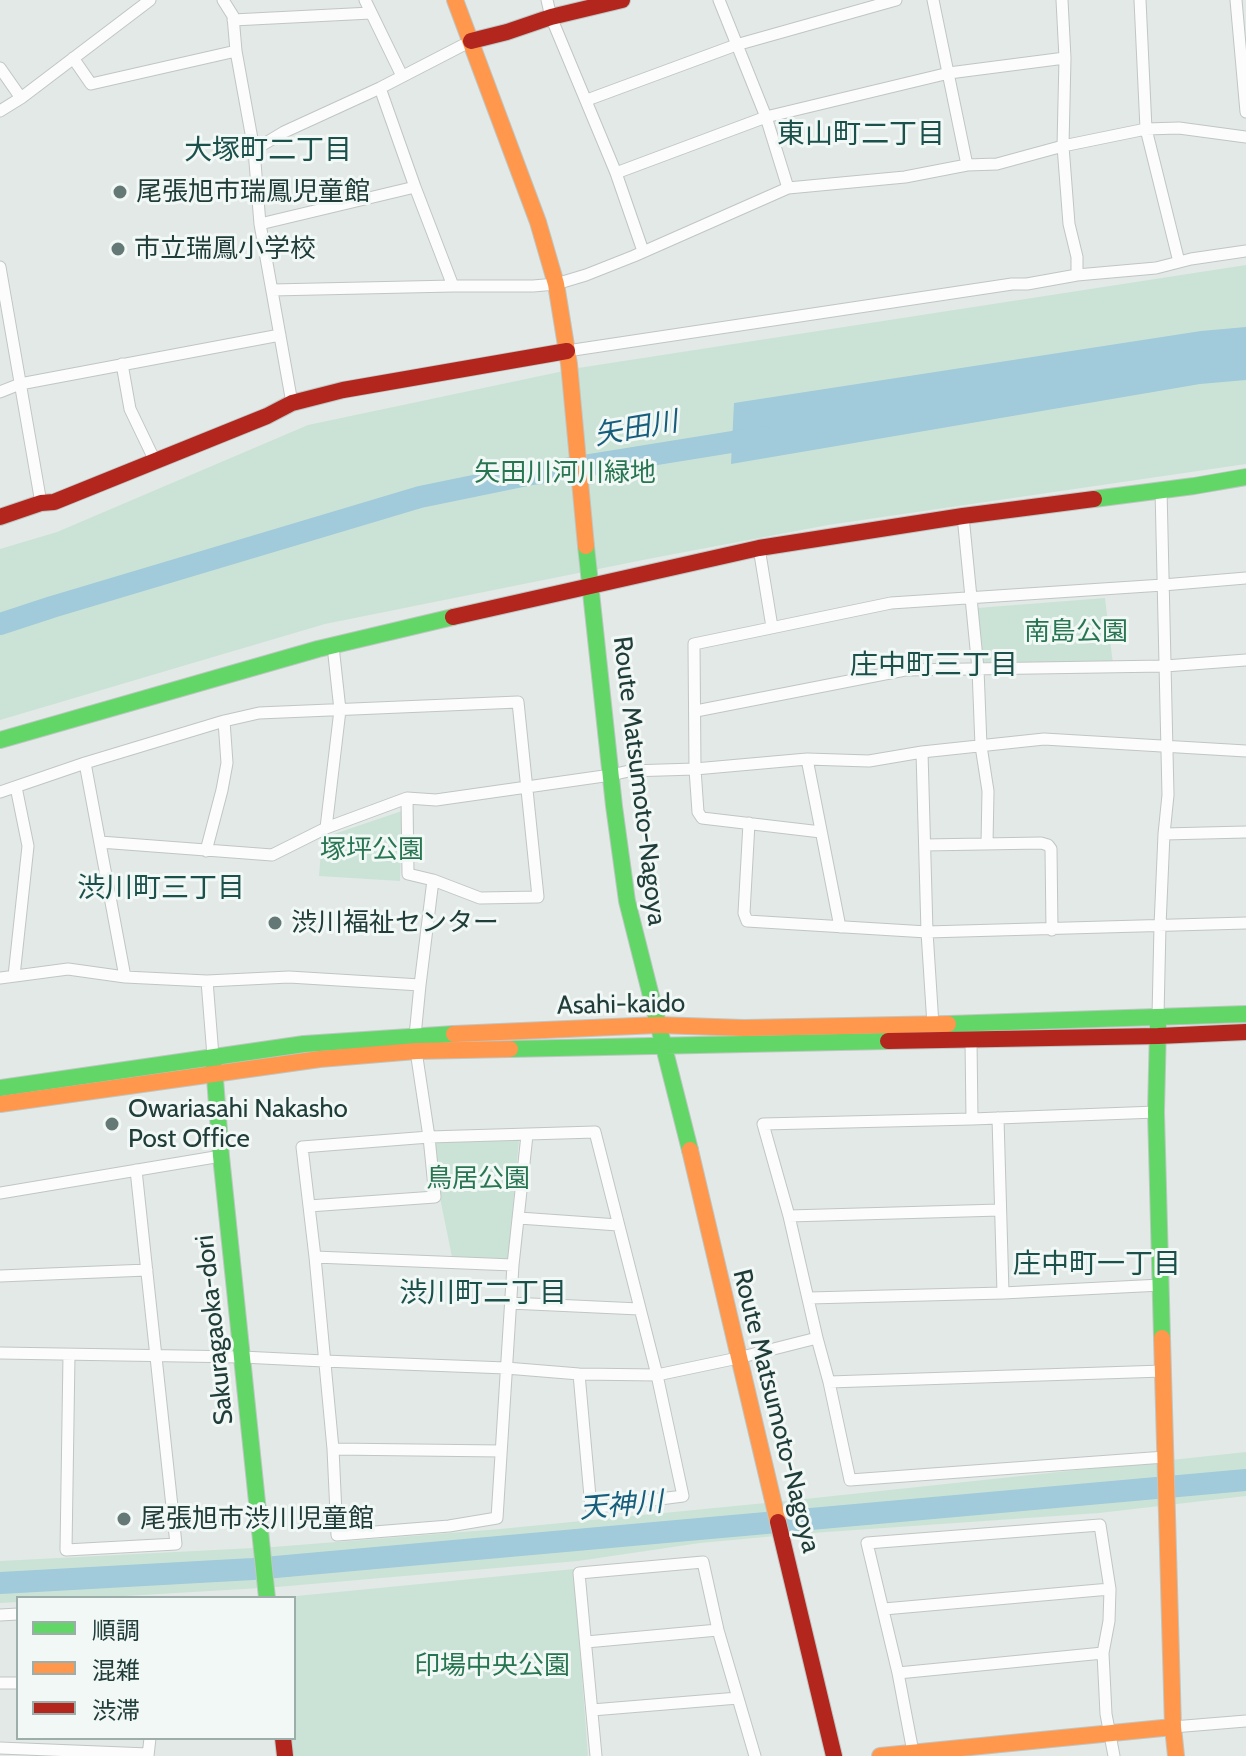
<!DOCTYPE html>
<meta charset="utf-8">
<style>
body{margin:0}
#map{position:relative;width:1246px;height:1756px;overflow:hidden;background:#e3e9e7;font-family:Cabin,"Noto Sans JP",sans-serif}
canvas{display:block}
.legend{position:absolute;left:16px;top:1596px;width:280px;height:144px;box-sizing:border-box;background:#f1f8f6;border:2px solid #9dadaa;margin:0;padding:10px 14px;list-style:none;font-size:24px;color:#203d39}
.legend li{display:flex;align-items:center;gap:16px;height:40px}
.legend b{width:40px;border:2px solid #9dadaa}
</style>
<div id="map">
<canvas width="1246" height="1756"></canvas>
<ul class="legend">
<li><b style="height:10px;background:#63d668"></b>順調</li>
<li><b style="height:10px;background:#ff974d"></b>混雑</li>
<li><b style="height:10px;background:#b3261e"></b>渋滞</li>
</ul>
</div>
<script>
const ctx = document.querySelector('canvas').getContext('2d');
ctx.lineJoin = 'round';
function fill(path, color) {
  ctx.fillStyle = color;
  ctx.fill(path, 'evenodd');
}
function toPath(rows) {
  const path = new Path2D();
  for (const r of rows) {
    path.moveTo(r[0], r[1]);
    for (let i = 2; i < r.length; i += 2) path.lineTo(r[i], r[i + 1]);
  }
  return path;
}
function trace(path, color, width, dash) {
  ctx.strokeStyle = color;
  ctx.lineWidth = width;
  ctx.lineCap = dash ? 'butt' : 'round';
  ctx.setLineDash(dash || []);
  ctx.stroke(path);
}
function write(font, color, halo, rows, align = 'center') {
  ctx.font = font + ' Cabin,"Noto Sans JP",sans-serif';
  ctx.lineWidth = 6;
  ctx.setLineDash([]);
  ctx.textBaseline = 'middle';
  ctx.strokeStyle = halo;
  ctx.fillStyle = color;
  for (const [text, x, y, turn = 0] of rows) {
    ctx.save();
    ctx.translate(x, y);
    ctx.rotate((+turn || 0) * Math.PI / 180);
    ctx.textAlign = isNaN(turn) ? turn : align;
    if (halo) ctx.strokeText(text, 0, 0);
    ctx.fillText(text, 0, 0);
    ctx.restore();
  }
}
const green = toPath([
 [1246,265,1246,464,828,525,648,559,325,624,0,720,0,549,57,532,308,425,578,368],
 [1105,598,1113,664,983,662,977,608],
 [402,811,400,881,319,876,322,838],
 [519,1140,508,1261,452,1257,440,1198,434,1141],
 [1246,1452,1246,1496,1099,1513,798,1534,700,1543,578,1561,277,1587,92,1598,18,1598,18,1602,0,1603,0,1561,273,1547,500,1529,786,1501],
 [574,1569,588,1756,292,1756,290,1738,294,1738,294,1598,276,1598]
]);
const water = toPath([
 [1246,327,1246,380,1200,384,731,464,734,403,1201,331]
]);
const river = toPath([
 [0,624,52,607,420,497,527,475,763,437],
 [0,1583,253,1569,1246,1480]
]);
const street = toPath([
 [223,0,233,16,236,51,254,150,260,224,292,403],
 [365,0,402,76],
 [547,0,551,17,616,173,643,251],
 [719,0,766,117,788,188],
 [933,0,967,165],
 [1062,0,1065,58,1063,146,1069,224,1077,257,1077,275],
 [1140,0,1146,129,1179,262],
 [1236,0,1246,112],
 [233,20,371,13],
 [73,58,91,84,236,51],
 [0,68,21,98],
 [380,88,415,187,453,286],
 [587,100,736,45,896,0],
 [0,111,21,98,150,0],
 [254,150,284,132,380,88,471,41],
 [616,173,766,117,949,73,1065,58],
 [260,224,415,187],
 [0,267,41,503],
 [272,290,453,286,533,286,556,284,586,275,634,256,788,188,905,177,967,165,997,164,1063,146,1146,129,1179,128,1246,137],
 [567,351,1012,284,1027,284,1077,275,1156,268,1191,259,1246,251],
 [122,364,130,409,155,461],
 [0,392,20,384,280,335],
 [963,516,978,669,981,746,988,791,987,844],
 [759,548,772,627],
 [696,711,905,670,1165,666,1246,660],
 [922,752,927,932,933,1025],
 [807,759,840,927],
 [85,763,125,977],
 [0,792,85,763,224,721,259,713,518,702,538,897,480,898,433,880,408,874,407,798],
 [749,823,744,913,747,921,927,932,1246,923],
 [326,828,340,710,333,646],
 [821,832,702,818,698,812,695,769,694,644,891,603,1163,585,1246,578],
 [1164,834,1246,832],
 [100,842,272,855,326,828,407,798,436,800,611,775,629,771,695,769,807,759,869,761,922,752,1044,739,1246,751],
 [925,845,1041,843,1048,845,1051,849,1052,930],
 [206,851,222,790,227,763,224,721],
 [14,976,28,846,16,787],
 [0,978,68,969,125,977,207,981,289,977,420,985],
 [207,981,213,1056],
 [1158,1016,1160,926,1164,834,1168,795,1161,489],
 [415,1036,420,985,433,880],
 [971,1040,972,1119],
 [1156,1112,972,1119,763,1124,789,1216,817,1338,829,1382,850,1480,1165,1457],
 [998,1118,1003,1293],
 [527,1135,513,1265,497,1518,449,1526,337,1535,333,1449,315,1257,302,1147,429,1137,595,1132,657,1375,683,1496,591,1508,579,1374],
 [0,1193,221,1156],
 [309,1206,435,1197,429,1137,416,1051],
 [789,1216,1000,1210],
 [519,1218,618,1225],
 [315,1257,513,1265],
 [0,1276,147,1270],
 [809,1298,1003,1293,1161,1285],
 [510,1303,639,1309],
 [0,1353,242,1357,324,1361,506,1368,579,1374,657,1375,738,1358,817,1338],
 [69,1355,66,1550,176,1544,136,1170],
 [829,1382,1163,1371],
 [333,1449,501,1451],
 [884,1609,1110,1589],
 [0,1615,18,1614],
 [586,1642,718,1630],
 [898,1673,1103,1653],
 [0,1683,18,1683],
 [592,1710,738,1698],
 [1173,1727,1246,1721],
 [0,1748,148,1754],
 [913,1752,898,1673,867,1543,1100,1525,1110,1589,1109,1621,1103,1653,1106,1714,1114,1756],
 [148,1756,150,1738],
 [596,1756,579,1573,703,1562,718,1630,755,1756]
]);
const fast = toPath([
 [1094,499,1194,486,1246,477],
 [586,546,614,806,627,901,690,1150],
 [0,740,318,649,453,617],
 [948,1024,1246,1014],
 [1158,1026,1156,1112,1162,1338],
 [510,1049,888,1041],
 [214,1066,221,1156,267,1598],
 [0,1088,304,1044,454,1034]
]);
const slow = toPath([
 [455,0,538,222,556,284,569,364,586,546],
 [454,1034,658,1025,744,1028,948,1024],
 [0,1104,320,1059,416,1051,510,1049],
 [690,1150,778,1522],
 [1162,1338,1173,1727,1176,1756],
 [880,1756,1173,1727]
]);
const jam = toPath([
 [471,41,507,32,551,17,622,0],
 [0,517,41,503,54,502,267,416,292,403,343,390,567,351],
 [453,617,759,548,963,516,1094,499],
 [888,1041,1158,1036,1246,1032],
 [778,1522,834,1756],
 [283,1738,285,1756]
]);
const markers = [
 [120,192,8,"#647976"],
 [118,249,8,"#647976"],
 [275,923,8,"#647976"],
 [112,1124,8,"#647976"],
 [124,1519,8,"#647976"]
];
const poiNames = [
 ["尾張旭市瑞鳳児童館",136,192],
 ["市立瑞鳳小学校",134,249],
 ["渋川福祉センター",291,923],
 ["Owariasahi Nakasho",128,1109],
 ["Post Office",128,1139],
 ["尾張旭市渋川児童館",140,1519]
];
const parkNames = [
 ["矢田川河川緑地",565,473],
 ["南島公園",1076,632],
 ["塚坪公園",372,850],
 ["鳥居公園",478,1179],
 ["印場中央公園",492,1666]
];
const streetNames = [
 ["Route Matsumoto-Nagoya",639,781,83],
 ["Asahi-kaido",621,1005,-1],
 ["Sakuragaoka-dori",215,1330,-96],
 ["Route Matsumoto-Nagoya",776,1411,76]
];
const neighbourhoodNames = [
 ["東山町二丁目",861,135],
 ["大塚町二丁目",268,151],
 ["庄中町三丁目",934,666],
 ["渋川町三丁目",161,889],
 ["庄中町一丁目",1097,1265],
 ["渋川町二丁目",483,1294]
];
const waterNames = [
 ["矢田川",636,429,-10],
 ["天神川",621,1506,-5]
];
fill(green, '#cbe3d6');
fill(water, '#a1cada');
trace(river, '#a1cada', 22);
trace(street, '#c0c6c4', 13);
trace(fast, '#bec7c4', 18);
trace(slow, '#bec7c4', 18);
trace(jam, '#bec7c4', 18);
trace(street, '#fbfcfb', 11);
trace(fast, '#63d668', 16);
trace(slow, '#ff974d', 16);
trace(jam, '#b3261e', 16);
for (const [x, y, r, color] of markers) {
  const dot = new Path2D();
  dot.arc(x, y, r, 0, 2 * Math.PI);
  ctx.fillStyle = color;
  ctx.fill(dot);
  trace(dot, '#f1f8f6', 3);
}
write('26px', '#203d39', '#f1f8f6', poiNames, 'left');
write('26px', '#287651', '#f1f8f6', parkNames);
write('26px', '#203d39', '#f1f8f6', streetNames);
write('28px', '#1b504b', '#f1f8f6', neighbourhoodNames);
write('italic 28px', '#175e7c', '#f1f8f6', waterNames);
</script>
